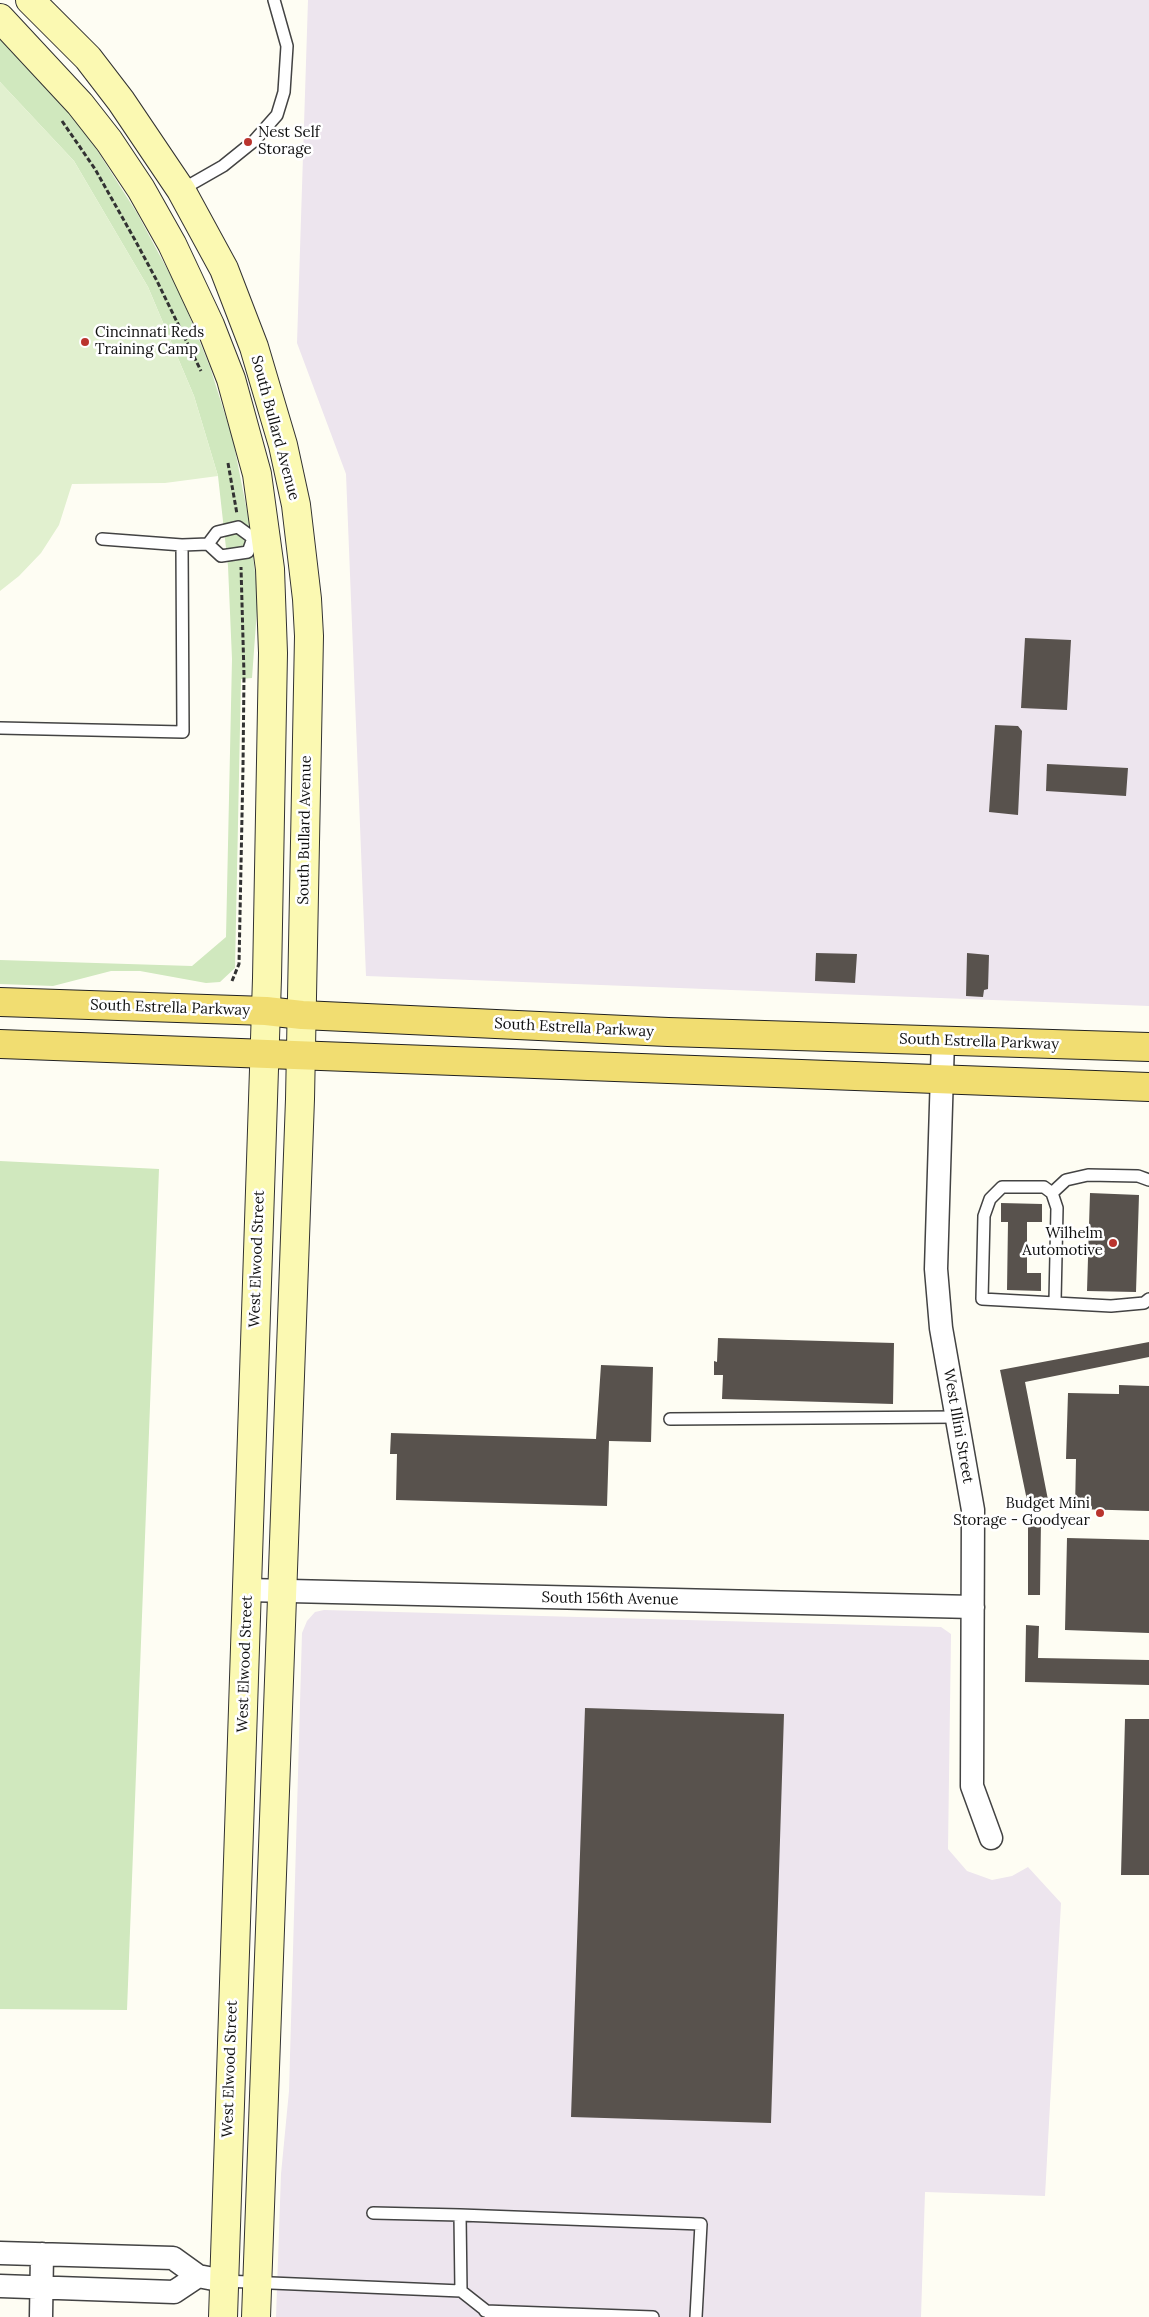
<!DOCTYPE html>
<style>
body{margin:0}
canvas{display:block;background:#fefdf3}
</style>
<canvas width="1149" height="2317"></canvas>
<script>
const ctx = document.querySelector('canvas').getContext('2d');
ctx.lineJoin = 'round';
function fill(path, color) {
  ctx.fillStyle = color;
  ctx.fill(path, 'evenodd');
}
function toPath(rows) {
  const path = new Path2D();
  for (const r of rows) {
    path.moveTo(r[0], r[1]);
    for (let i = 2; i < r.length; i += 2) path.lineTo(r[i], r[i + 1]);
  }
  return path;
}
function trace(path, color, width, dash) {
  ctx.strokeStyle = color;
  ctx.lineWidth = width;
  ctx.lineCap = dash ? 'butt' : 'round';
  ctx.setLineDash(dash || []);
  ctx.stroke(path);
}
function write(font, color, halo, rows, align = 'center') {
  ctx.font = font + ' Lora,serif';
  ctx.lineWidth = 5;
  ctx.setLineDash([]);
  ctx.textBaseline = 'middle';
  ctx.strokeStyle = halo;
  ctx.fillStyle = color;
  for (const [text, x, y, turn = 0] of rows) {
    ctx.save();
    ctx.translate(x, y);
    ctx.rotate((+turn || 0) * Math.PI / 180);
    ctx.textAlign = isNaN(turn) ? turn : align;
    if (halo) ctx.strokeText(text, 0, 0);
    ctx.fillText(text, 0, 0);
    ctx.restore();
  }
}
const industrial = toPath([
 [308,0,1149,0,1149,1006,366,976,346,474,297,343],
 [324,1610,941,1627,951,1634,948,1849,967,1871,992,1880,1012,1876,1028,1867,1061,1903,1045,2196,925,2192,921,2317,276,2317,281,2174,289,2091,302,1633,307,1621,315,1612]
]);
const green = toPath([
 [0,38,33,70,88,136,137,213,180,293,210,367,233,440,248,516,258,596,252,678,241,679,235,968,220,982,206,983,140,971,111,971,53,986,0,984,0,960,192,966,226,937,232,659,228,566,218,476,194,396,148,287,74,161,0,82],
 [0,1161,159,1169,127,2010,0,2009]
]);
const pitch = toPath([
 [0,82,74,161,148,287,194,396,218,476,165,483,72,484,59,525,41,553,19,576,0,591]
]);
const building = toPath([
 [1025,638,1071,640,1067,710,1021,708],
 [995,725,1018,726,1022,731,1018,815,989,812],
 [1047,764,1128,768,1126,796,1046,791],
 [816,953,857,954,855,983,815,981],
 [967,953,989,955,988,989,984,990,983,997,966,996],
 [1090,1193,1139,1195,1136,1292,1087,1291],
 [1001,1203,1042,1204,1042,1222,1027,1222,1027,1273,1041,1273,1041,1291,1007,1290,1008,1222,1001,1222],
 [718,1338,894,1343,893,1404,722,1399,723,1375,714,1375,714,1361,717,1362],
 [1149,1342,1149,1357,1025,1382,1049,1505,1029,1510,1000,1370],
 [601,1365,653,1367,651,1442,609,1441,607,1506,396,1500,397,1454,390,1454,391,1433,596,1439],
 [1119,1385,1149,1386,1149,1511,1075,1509,1076,1459,1066,1459,1068,1393,1119,1394],
 [1028,1520,1041,1520,1040,1595,1028,1595],
 [1067,1538,1149,1540,1149,1633,1065,1630],
 [1026,1625,1039,1626,1038,1658,1149,1660,1149,1685,1025,1682],
 [585,1708,784,1714,771,2123,571,2117],
 [1125,1719,1149,1719,1149,1875,1121,1875]
]);
const path = toPath([
 [62,121,95,169,135,240,157,281,201,371],
 [228,463,237,514],
 [232,981,239,964,243,767,244,675,241,567]
]);
const lane = toPath([
 [181,190,223,166,254,141,277,115,284,92,287,46,274,0],
 [208,544,217,532,238,527,253,538,259,537],
 [182,545,208,544,221,556,248,552,253,538],
 [0,728,183,732,182,545,102,539],
 [1052,1193,1066,1180,1088,1175,1138,1176,1149,1180],
 [1055,1301,1057,1208,1052,1193,1044,1187,1002,1187,990,1199,984,1216,982,1299,1111,1306,1144,1303,1149,1299],
 [670,1419,957,1417],
 [373,2213,460,2215,461,2291],
 [460,2215,701,2224,696,2317],
 [224,2281,461,2291,494,2317],
 [485,2311,653,2317]
]);
const street = toPath([
 [943,1040,936,1269,941,1328,973,1510,972,1786,991,1838],
 [247,1590,973,1607],
 [0,2253,173,2258,198,2276,224,2281],
 [0,2286,174,2292,198,2276],
 [41,2317,42,2254]
]);
const secondary = toPath([
 [30,0,88,58,121,101,181,190,224,269,254,347,283,445,296,505,307,599,309,636,300,1099,256,2317],
 [0,18,80,104,109,141,141,189,172,244,210,325,231,379,257,474,270,569,273,653,267,978,223,2317]
]);
const primary = toPath([
 [0,1002,266,1011,302,1015,668,1032,1149,1047],
 [0,1044,1149,1087]
]);
const markers = [
 [248,142,5,"#ba342e"],
 [85,342,5,"#ba342e"],
 [1113,1243,5,"#ba342e"],
 [1100,1513,5,"#ba342e"]
];
const poiNames = [
 ["Nest Self",258,133],
 ["Storage",258,150],
 ["Cincinnati Reds",95,333],
 ["Training Camp",95,350],
 ["Wilhelm",1103,1234,"right"],
 ["Automotive",1103,1251,"right"],
 ["Budget Mini",1090,1504,"right"],
 ["Storage - Goodyear",1090,1521,"right"]
];
const streetNames = [
 ["South Bullard Avenue",275,428,75],
 ["South Bullard Avenue",305,830,-89],
 ["South Estrella Parkway",170,1008,2],
 ["South Estrella Parkway",574,1028,3],
 ["South Estrella Parkway",979,1042,2],
 ["West Elwood Street",257,1259,-88],
 ["West Illini Street",958,1426,80],
 ["South 156th Avenue",610,1599,1],
 ["West Elwood Street",245,1664,-88],
 ["West Elwood Street",230,2069,-88]
];
fill(industrial, '#ede5ee');
fill(green, '#d0e8be');
fill(pitch, '#e1f0cf');
fill(building, '#58524d');
trace(lane, '#434343', 14);
trace(street, '#434343', 25);
trace(secondary, '#323232', 30);
trace(primary, '#212121', 30);
trace(path, '#323232', 3, [5, 2.5]);
trace(lane, '#fff', 11);
trace(street, '#fff', 22);
trace(secondary, '#fbf9b2', 28);
trace(primary, '#f1dd71', 28);
for (const [x, y, r, color] of markers) {
  const dot = new Path2D();
  dot.arc(x, y, r, 0, 2 * Math.PI);
  ctx.fillStyle = color;
  ctx.fill(dot);
  trace(dot, '#fff', 2);
}
write('15px', '#101010', '#fff', poiNames, 'left');
write('15px', '#101010', '#fff', streetNames);
</script>
